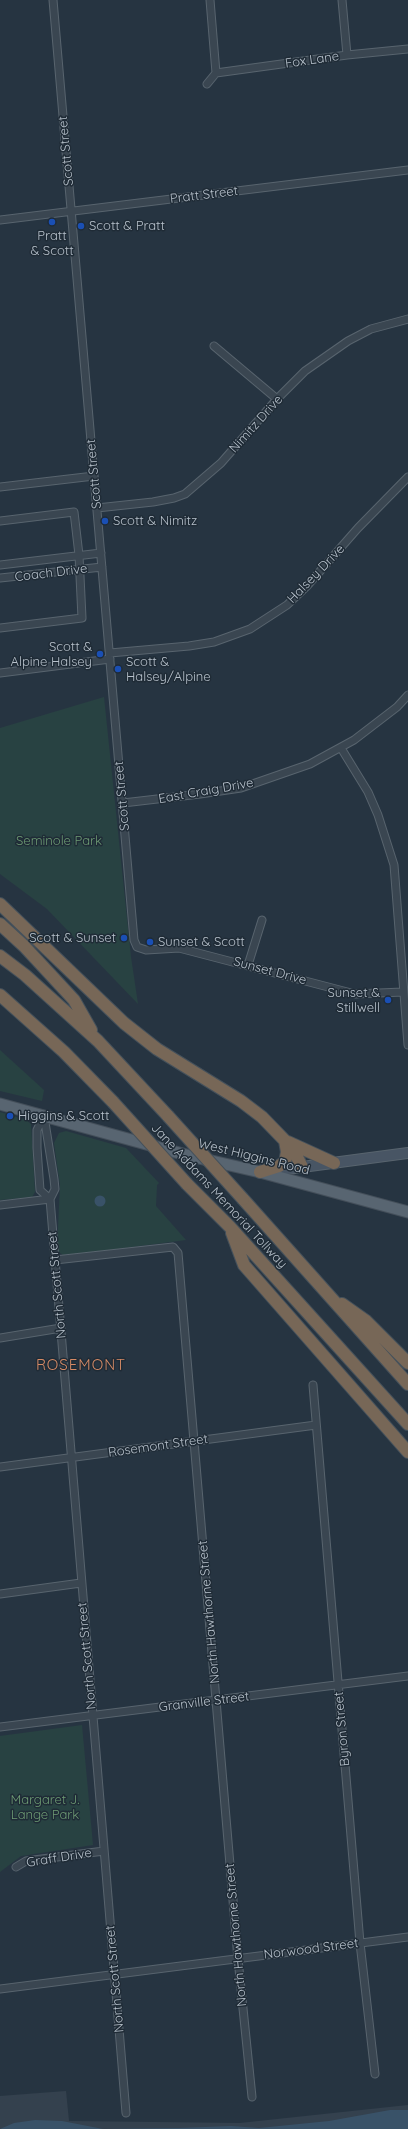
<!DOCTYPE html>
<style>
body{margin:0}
canvas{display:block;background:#263441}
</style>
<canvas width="408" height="2129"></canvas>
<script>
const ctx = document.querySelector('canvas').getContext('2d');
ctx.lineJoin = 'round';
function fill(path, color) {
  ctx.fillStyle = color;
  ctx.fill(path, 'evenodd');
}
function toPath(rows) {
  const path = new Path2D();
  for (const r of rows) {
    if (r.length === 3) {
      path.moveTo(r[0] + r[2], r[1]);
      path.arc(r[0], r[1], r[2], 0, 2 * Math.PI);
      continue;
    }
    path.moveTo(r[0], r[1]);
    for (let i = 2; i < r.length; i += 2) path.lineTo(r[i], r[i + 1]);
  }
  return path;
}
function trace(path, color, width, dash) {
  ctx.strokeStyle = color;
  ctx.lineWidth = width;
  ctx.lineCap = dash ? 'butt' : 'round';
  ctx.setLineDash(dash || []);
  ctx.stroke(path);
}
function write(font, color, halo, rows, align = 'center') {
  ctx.font = font + ' Quicksand,sans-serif';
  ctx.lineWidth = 3;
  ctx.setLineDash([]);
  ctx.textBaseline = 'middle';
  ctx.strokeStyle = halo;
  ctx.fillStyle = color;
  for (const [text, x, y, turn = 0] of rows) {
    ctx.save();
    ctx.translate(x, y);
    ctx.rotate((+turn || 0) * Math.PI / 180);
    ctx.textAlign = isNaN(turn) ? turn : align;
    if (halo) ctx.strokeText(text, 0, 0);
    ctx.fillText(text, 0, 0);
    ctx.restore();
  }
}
const airport = toPath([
 [66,2091,69,2121,240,2123,408,2105,408,2129,0,2129,0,2096]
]);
const green = toPath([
 [104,697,131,957,138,1004,47,909,0,874,0,728],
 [0,1050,44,1090,42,1101,0,1091],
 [0,1112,26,1120,31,1124,35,1192,32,1197,0,1200],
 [66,1131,126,1148,159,1183,157,1185,156,1206,186,1240,78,1254,63,1255,60,1253,57,1249,60,1185,54,1143,59,1133],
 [82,1725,93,1845,21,1856,0,1872,0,1736]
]);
const water = toPath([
 [100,1201,5.5],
 [390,2110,408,2110,408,2129,0,2129,14,2123,35,2120,62,2121,103,2129,179,2128,231,2126,259,2128,329,2121]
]);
const minor = toPath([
 [53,0,134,940,137,947,146,950,179,948,355,994,403,992],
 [342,0,347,55],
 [216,73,347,55,408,49],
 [207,84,216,73,210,0],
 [0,220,408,170],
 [214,346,277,399],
 [0,487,94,476],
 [97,508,153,502,174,498,185,494,221,463,277,399,305,371,348,341,371,329,408,319],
 [0,521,74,512,79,555,82,618,0,628],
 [0,565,101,553],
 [0,578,102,567],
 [110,653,189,646,214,642,250,629,287,605,307,586,358,528,408,477],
 [0,673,110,659],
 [341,748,368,792,378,815,394,865,408,1045],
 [123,803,200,794,241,788,310,764,354,740,397,707,408,695],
 [248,965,262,920],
 [44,1116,54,1179,55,1189,50,1199,126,2113],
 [44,1116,37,1130,37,1148,40,1190,50,1199],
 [0,1205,50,1199],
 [55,1260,173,1247,178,1253,238,1959,252,2097],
 [0,1338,61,1328],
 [313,1385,360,1943,375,2074],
 [0,1467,316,1425],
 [0,1594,81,1583],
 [0,1727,408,1676],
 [16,1867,26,1861,104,1851],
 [0,1989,408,1937]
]);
const secondary = toPath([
 [272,1171,408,1153]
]);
const primary = toPath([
 [0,1104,190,1156,260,1172,408,1212]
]);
const motorway = toPath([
 [0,904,124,1023,157,1049,241,1101,262,1117,293,1149,302,1167],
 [0,924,24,946,74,1000,91,1030],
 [0,956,25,975,98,1041,168,1116],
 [0,995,64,1052,113,1102],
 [288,1142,334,1163],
 [260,1172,279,1166,285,1162,287,1152,285,1141],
 [187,1184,230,1227,408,1424],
 [243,1199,408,1384],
 [232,1233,244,1265,408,1452],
 [342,1304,366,1321,408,1363]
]);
const motorwayBridge = toPath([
 [113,1102,187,1184],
 [168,1116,243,1199]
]);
const markers = [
 [52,222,4,"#1a4fb4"],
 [81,226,4,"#1a4fb4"],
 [105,521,4,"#1a4fb4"],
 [100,654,4,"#1a4fb4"],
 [118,669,4,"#1a4fb4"],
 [124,938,4,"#1a4fb4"],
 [150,942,4,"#1a4fb4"],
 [388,1000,4,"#1a4fb4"],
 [10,1116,4,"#1a4fb4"]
];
const streetNames = [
 ["Fox Lane",312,60,-8],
 ["Scott Street",66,151,-95],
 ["Pratt Street",204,195,-7],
 ["Nimitz Drive",256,424,-48],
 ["Scott Street",94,474,-95],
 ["Coach Drive",51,573,-7],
 ["Halsey Drive",316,574,-46],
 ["East Craig Drive",206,791,-10],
 ["Scott Street",122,796,-95],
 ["Sunset Drive",270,971,15],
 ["West Higgins Road",254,1157,14],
 ["Jane Addams Memorial Tollway",219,1196,47],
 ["North Scott Street",57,1285,-95],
 ["Rosemont Street",158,1446,-8],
 ["North Hawthorne Street",209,1612,-95],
 ["North Scott Street",87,1656,-95],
 ["Granville Street",204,1702,-7],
 ["Byron Street",342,1729,-95],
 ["Graff Drive",59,1858,-9],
 ["North Hawthorne Street",236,1935,-95],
 ["Norwood Street",311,1949,-7],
 ["North Scott Street",115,1979,-95]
];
const poiNames = [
 ["Scott & Pratt",89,226],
 ["Pratt",52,236,"center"],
 ["& Scott",52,251,"center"],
 ["Scott & Nimitz",113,521],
 ["Scott &",92,647,"right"],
 ["Alpine Halsey",92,662,"right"],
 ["Scott &",126,662],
 ["Halsey/Alpine",126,677],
 ["Scott & Sunset",116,938,"right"],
 ["Sunset & Scott",158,942],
 ["Sunset &",380,993,"right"],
 ["Stillwell",380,1008,"right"],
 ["Higgins & Scott",18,1116]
];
const parkNames = [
 ["Seminole Park",59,841],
 ["Margaret J.",45,1800],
 ["Lange Park",45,1815]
];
const quarterNames = [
 ["ROSEMONT",81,1365]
];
fill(airport, '#34414e');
fill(green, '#284242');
fill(water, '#395268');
trace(minor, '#58646e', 9);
trace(secondary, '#58646e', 12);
trace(primary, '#444f5a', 13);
trace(motorway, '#45515b', 14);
trace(minor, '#3a4651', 7);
trace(secondary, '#485564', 10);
trace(primary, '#586571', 11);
trace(motorway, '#776757', 12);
trace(motorwayBridge, '#45515b', 14, []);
trace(motorwayBridge, '#776757', 12);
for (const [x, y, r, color] of markers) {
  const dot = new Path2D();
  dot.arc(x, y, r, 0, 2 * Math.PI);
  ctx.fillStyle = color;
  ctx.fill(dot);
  trace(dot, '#1f2b36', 1.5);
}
write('13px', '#b7c1cb', '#1f2b36', streetNames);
write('13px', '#b7c1cb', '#1f2b36', poiNames, 'left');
write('13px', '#6e9c74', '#1f2b36', parkNames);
ctx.letterSpacing = '1px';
write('15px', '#d78b66', '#1f2b36', quarterNames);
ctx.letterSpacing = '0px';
</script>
